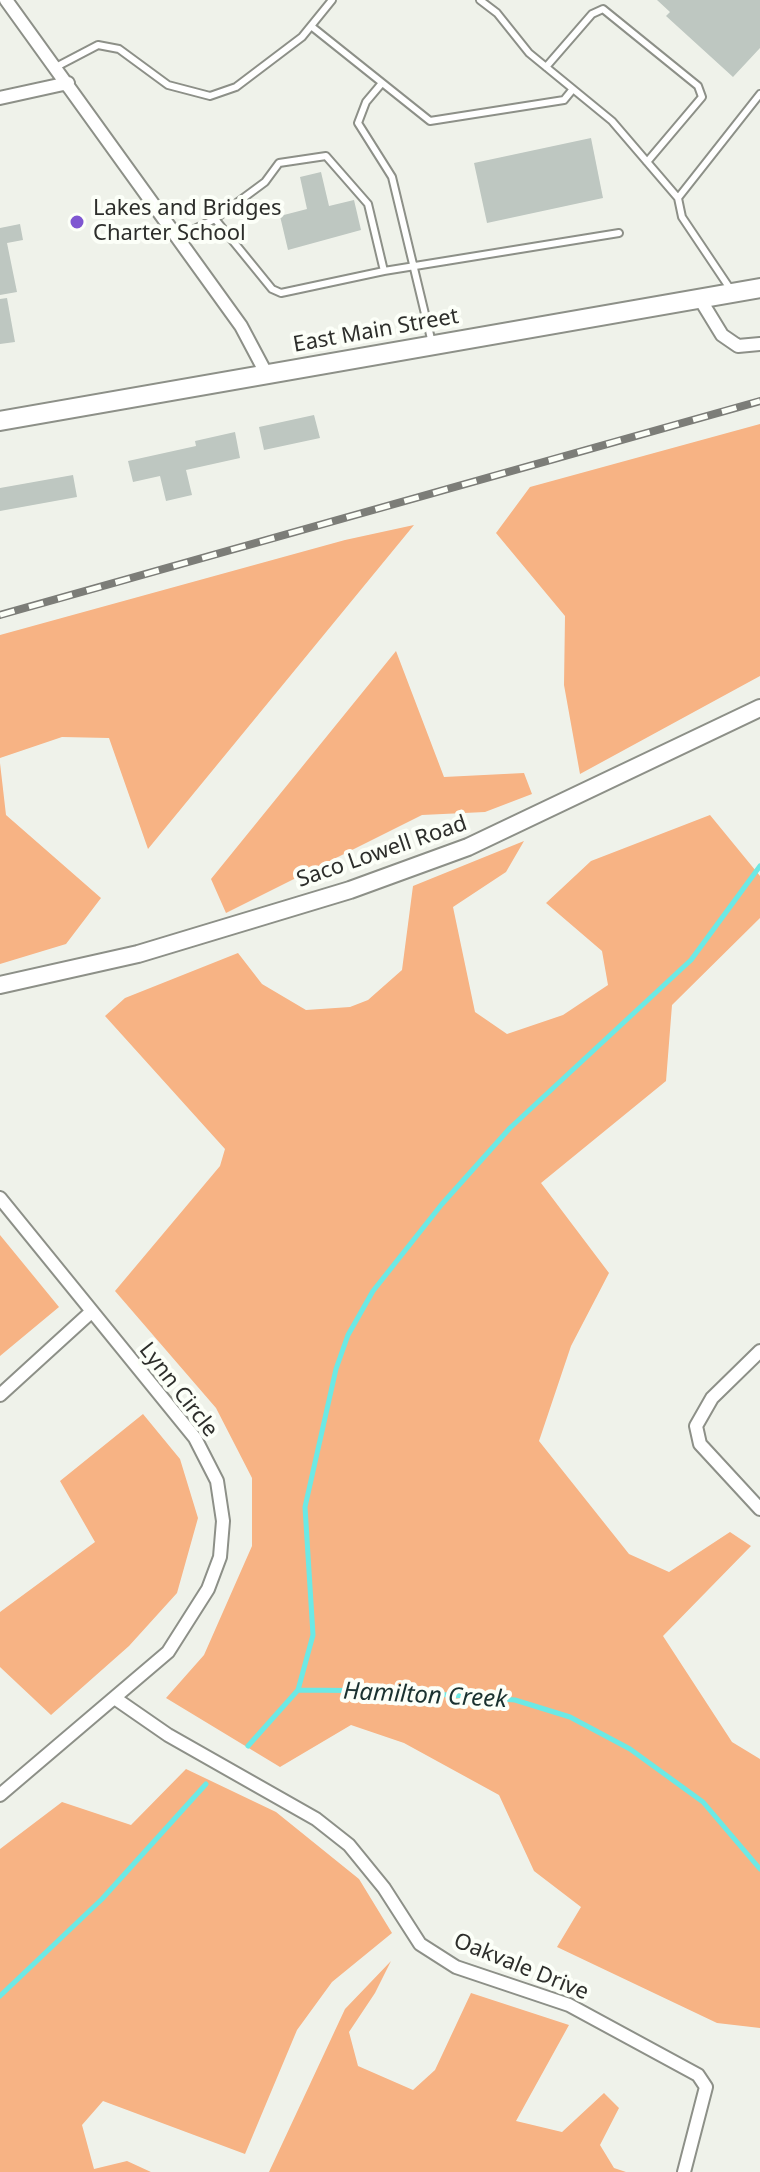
<!DOCTYPE html>
<style>
body{margin:0}
canvas{display:block;background:#eff2ea}
</style>
<canvas width="760" height="2172"></canvas>
<script>
const ctx = document.querySelector('canvas').getContext('2d');
ctx.lineJoin = 'round';
function fill(path, color) {
  ctx.fillStyle = color;
  ctx.fill(path, 'evenodd');
}
function toPath(rows) {
  const path = new Path2D();
  for (const r of rows) {
    path.moveTo(r[0], r[1]);
    for (let i = 2; i < r.length; i += 2) path.lineTo(r[i], r[i + 1]);
  }
  return path;
}
function trace(path, color, width, dash) {
  ctx.strokeStyle = color;
  ctx.lineWidth = width;
  ctx.lineCap = dash ? 'butt' : 'round';
  ctx.setLineDash(dash || []);
  ctx.stroke(path);
}
function write(font, color, halo, rows, align = 'center') {
  ctx.font = font + ' "Noto Sans",sans-serif';
  ctx.lineWidth = 8;
  ctx.setLineDash([]);
  ctx.textBaseline = 'middle';
  ctx.strokeStyle = halo;
  ctx.fillStyle = color;
  for (const [text, x, y, turn = 0] of rows) {
    ctx.save();
    ctx.translate(x, y);
    ctx.rotate((+turn || 0) * Math.PI / 180);
    ctx.textAlign = isNaN(turn) ? turn : align;
    if (halo) ctx.strokeText(text, 0, 0);
    ctx.fillText(text, 0, 0);
    ctx.restore();
  }
}
const green = toPath([
 [760,424,760,676,580,774,564,685,565,616,496,533,530,487],
 [414,525,148,849,109,738,62,737,0,758,0,635,345,540],
 [396,651,444,777,524,773,532,794,485,812,422,815,226,913,211,879],
 [0,763,6,815,101,898,66,944,0,964],
 [710,815,760,876,760,918,672,1005,666,1081,541,1183,609,1273,571,1346,539,1441,629,1554,669,1572,730,1532,751,1546,663,1636,732,1742,760,1759,760,2028,717,2023,557,1947,581,1907,534,1871,499,1795,404,1743,351,1725,280,1767,166,1698,204,1655,252,1546,252,1478,216,1408,115,1291,220,1166,225,1149,105,1016,125,998,238,953,262,984,306,1010,350,1007,368,1000,402,970,413,886,524,841,506,872,453,907,475,1012,507,1034,563,1015,608,985,602,951,546,903,591,861],
 [0,1235,59,1307,0,1356],
 [143,1414,180,1459,198,1518,177,1593,129,1646,51,1715,0,1667,0,1612,95,1542,60,1481],
 [186,1769,276,1812,359,1879,392,1933,332,1982,297,2030,245,2154,103,2101,82,2125,94,2169,127,2161,151,2172,0,2172,0,1849,62,1802,131,1825],
 [391,1961,375,1993,349,2032,358,2066,413,2090,435,2070,471,1993,569,2025,516,2121,562,2132,604,2093,619,2108,600,2145,614,2168,626,2172,269,2172,345,2009]
]);
const stream = toPath([
 [298,1690,396,1691,515,1700,570,1717,630,1749,703,1802,760,1869],
 [248,1746,298,1690,313,1635,305,1507,336,1369,348,1335,373,1291,442,1204,510,1128,691,960,760,866],
 [0,1996,102,1899,206,1784]
]);
const building = toPath([
 [657,0,760,0,760,48,733,77,666,16,670,12],
 [591,138,603,198,487,223,474,163],
 [321,172,329,206,354,200,361,230,288,250,280,216,307,209,300,177],
 [20,224,23,240,7,243,17,292,0,295,0,228],
 [7,298,15,342,0,344,0,299],
 [314,415,320,438,264,450,259,427],
 [235,432,240,458,186,470,192,495,166,501,160,476,133,482,128,461,196,446,195,441],
 [73,475,77,497,0,511,0,488]
]);
const service = toPath([
 [480,0,497,13,529,53,612,121,678,198],
 [311,26,430,121,564,100,573,89],
 [56,67,98,45,119,49,168,85,210,96,236,87,302,37,332,0],
 [546,67,592,14,603,9,698,86,702,97,647,162],
 [382,83,366,102,358,123,392,177,432,343],
 [178,237,215,219,272,289,281,293,384,271,368,204,326,156,279,163,265,182,215,219],
 [384,271,619,233],
 [731,290,682,217,678,198,760,94]
]);
const minor = toPath([
 [6,0,241,326,267,375],
 [0,98,68,83],
 [700,299,722,335,738,346,760,344],
 [0,1198,195,1438,217,1481,223,1521,220,1557,208,1589,168,1652,0,1795],
 [760,1351,712,1398,696,1426,700,1444,760,1509],
 [0,1395,90,1313],
 [116,1699,168,1735,316,1819,349,1845,384,1888,420,1944,456,1967,569,2005,698,2075,706,2087,684,2172]
]);
const tertiary = toPath([
 [0,985,138,954,350,890,468,847,760,708]
]);
const secondary = toPath([
 [0,421,760,288]
]);
const rail = toPath([
 [0,615,760,401]
]);
const markers = [
 [77,222,8,"#7f57d1"]
];
const poiNames = [
 ["Lakes and Bridges",93,209],
 ["Charter School",93,234]
];
const streetNames = [
 ["East Main Street",376,331,-10],
 ["Saco Lowell Road",382,852,-19],
 ["Lynn Circle",178,1390,52],
 ["Oakvale Drive",521,1967,22]
];
const waterNames = [
 ["Hamilton Creek",425,1696,3]
];
fill(green, '#f7b384');
trace(stream, '#6ce9e5', 5);
fill(building, '#bec7c1');
trace(service, '#8d9088', 10);
trace(minor, '#8d9088', 16);
trace(tertiary, '#8d9088', 20);
trace(secondary, '#8d9088', 22);
trace(service, '#fff', 6);
trace(minor, '#fff', 12);
trace(tertiary, '#fff', 16);
trace(secondary, '#fff', 18);
trace(rail, '#7c7d78', 8);
trace(rail, '#fcfff8', 5, [15]);
for (const [x, y, r, color] of markers) {
  const dot = new Path2D();
  dot.arc(x, y, r, 0, 2 * Math.PI);
  ctx.fillStyle = color;
  ctx.fill(dot);
  trace(dot, '#fcfff8', 3);
}
write('22px', '#2d2e2b', '#fcfff8', poiNames, 'left');
write('22px', '#2d2e2b', '#fcfff8', streetNames);
write('italic 24px', '#1a3130', '#fcfff8', waterNames);
</script>
